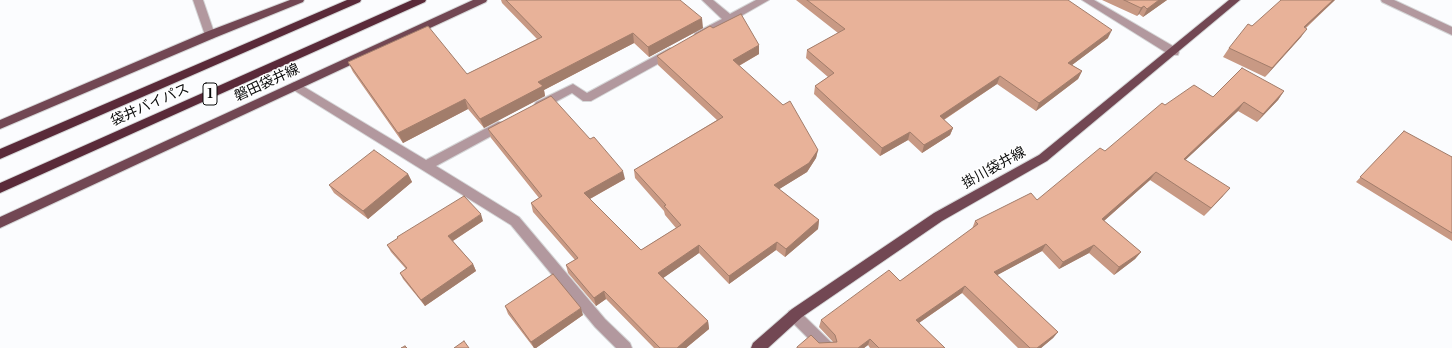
<!DOCTYPE html>
<meta charset="utf-8">
<style>
body{margin:0}
canvas{display:block;background:#fbfcfe}
</style>
<canvas width="1452" height="348"></canvas>
<script>
const ctx = document.querySelector('canvas').getContext('2d');
ctx.lineJoin = 'round';
function toPath(rows) {
  const path = new Path2D();
  for (const r of rows) {
    path.moveTo(r[0], r[1]);
    for (let i = 2; i < r.length; i += 2) path.lineTo(r[i], r[i + 1]);
  }
  return path;
}
function trace(path, color, width, dash) {
  ctx.strokeStyle = color;
  ctx.lineWidth = width;
  ctx.lineCap = dash ? 'butt' : 'round';
  ctx.setLineDash(dash || []);
  ctx.stroke(path);
}
function fill(path, color) {
  ctx.fillStyle = color;
  ctx.fill(path, 'evenodd');
}
function write(font, color, halo, rows, align = 'center') {
  ctx.font = font + ' "Libre Baskerville","Noto Sans JP",serif';
  ctx.lineWidth = 3;
  ctx.setLineDash([]);
  ctx.textBaseline = 'middle';
  ctx.strokeStyle = halo;
  ctx.fillStyle = color;
  for (const [text, x, y, turn = 0] of rows) {
    ctx.save();
    ctx.translate(x, y);
    ctx.rotate((+turn || 0) * Math.PI / 180);
    ctx.textAlign = isNaN(turn) ? turn : align;
    if (halo) ctx.strokeText(text, 0, 0);
    ctx.fillText(text, 0, 0);
    ctx.restore();
  }
}
const minor = toPath([
 [193,0,203,0,215,35,214,38,210,39,205,35,193,0],
 [702,0,713,0,730,14,756,0,769,0,699,40,694,36,695,33,722,19,702,0],
 [1082,0,1094,0,1178,49,1179,52,1178,55,1170,55,1082,0],
 [1381,0,1394,0,1452,27,1452,35,1382,2,1381,0],
 [670,48,675,52,674,55,591,101,583,101,572,93,544,108,536,108,534,105,536,102,573,84,587,93,670,48],
 [296,82,426,160,498,122,506,122,508,125,506,128,436,166,519,217,605,319,630,343,632,348,616,348,595,327,511,225,292,89,291,86,292,83,296,82],
 [794,309,799,311,832,343,834,348,818,348,789,319,787,315,789,311,794,309]
]);
const major = toPath([
 [290,0,304,0,303,2,214,38,0,129,0,120,206,32,290,0],
 [473,0,487,0,486,2,0,228,0,217,473,0],
 [1229,0,1240,0,1047,161,942,221,802,317,768,348,751,348,753,343,792,309,934,213,1039,155,1229,0]
]);
const highway = toPath([
 [347,0,361,0,360,2,0,159,0,149,347,0],
 [412,0,426,0,425,2,0,193,0,183,412,0]
]);
const wall = toPath([
 [501,0,680,0,703,28,649,57,634,43,544,90,545,96,484,128,468,109,403,143,353,72,348,62,467,74,537,39,502,3],
 [796,0,1068,0,1108,38,1072,65,1082,71,1078,79,1036,111,997,84,944,120,953,128,950,135,922,153,908,140,880,156,814,94,815,86,828,77,806,58,807,50,838,33],
 [1102,0,1167,0,1143,17,1139,14,1137,16],
 [1335,0,1306,28,1301,37,1265,77,1223,57,1229,48,1252,26],
 [713,28,759,54,739,66,818,150,816,158,807,172,779,189,819,220,818,229,785,257,776,250,729,284,699,253,663,278,708,321,709,329,686,348,654,348,606,299,596,306,568,273,566,265,575,260,533,212,531,203,539,198,491,138,488,129,625,179,590,199,641,250,676,228,665,215,664,211,635,178,634,170,717,120,658,65,657,56],
 [1284,91,1278,100,1257,122,1238,111,1185,160,1223,196,1204,216,1150,180,1104,221,1141,252,1135,259,1114,275,1089,253,1059,269,1042,251,997,275,1058,332,1053,338,1041,348,1018,348,962,293,919,323,945,348,870,348,868,345,864,348,797,348,797,347,819,343,833,342,819,327,821,320,900,281,972,229,975,221,1037,200,1105,151,1165,105,1213,97],
 [1399,136,1451,157,1452,156,1452,241,1356,182],
 [408,174,412,182,368,219,334,193,329,185],
 [483,221,453,241,473,264,476,271,425,306,403,279,400,273,406,269,391,252,387,245,398,239,397,237],
 [505,306,583,315,536,348,534,348,508,314]
]);
const shadedWall = toPath([
 [1159,0,1167,0,1143,17,1147,9],
 [1333,0,1335,0,1297,35,1304,27],
 [1144,6,1139,14,1137,16,1141,8],
 [702,18,703,28,649,57,648,47],
 [1307,29,1301,37,1265,77,1272,68],
 [1112,30,1108,38,1064,71,1068,63],
 [633,33,634,43,544,90,545,96,484,128,480,119,538,82],
 [759,45,759,54,733,69,733,60],
 [1082,71,1078,79,1036,111,1039,103],
 [1000,76,997,84,937,124,940,116],
 [1284,91,1278,100,1257,122,1263,114],
 [465,99,468,109,403,143,398,133],
 [1244,102,1238,111,1178,167,1184,159],
 [953,128,950,135,922,153,924,145],
 [910,132,908,140,880,156,882,148],
 [818,150,816,158,807,172,773,193,774,185],
 [623,171,625,179,586,201,584,193],
 [1156,172,1150,180,1097,227,1102,219],
 [408,174,412,182,368,219,363,211],
 [1230,188,1223,196,1204,216,1211,208],
 [481,214,483,221,451,242,448,236],
 [819,220,818,229,785,257,786,249],
 [777,242,776,250,729,284,729,276],
 [1046,244,1042,251,990,279,994,272],
 [699,245,699,253,659,281,658,273],
 [1094,245,1089,253,1059,269,1063,262],
 [1141,252,1135,259,1114,275,1119,267],
 [473,264,476,271,425,306,421,300],
 [965,286,962,293,913,327,916,320],
 [604,291,606,299,596,306,594,298],
 [581,308,583,315,536,348,534,348,531,342],
 [708,321,709,329,686,348,677,348],
 [1058,332,1053,338,1041,348,1037,348],
 [870,339,868,345,864,348,858,348]
]);
const building = toPath([
 [506,0,680,0,702,18,648,47,633,33,538,82,543,86,480,119,465,99,398,133,348,62,428,26,467,74,542,37,506,0],
 [807,0,1068,0,1112,30,1068,63,1082,71,1039,103,1000,76,940,116,953,128,924,145,910,132,882,148,815,86,834,73,807,50,845,29,807,0],
 [1124,0,1159,0,1147,9,1144,6,1141,8,1124,0],
 [1281,0,1333,0,1304,27,1307,29,1272,68,1229,48,1248,24,1252,26,1281,0],
 [741,14,759,45,733,60,783,105,790,101,818,150,809,163,774,185,819,220,786,249,777,242,729,276,699,245,658,273,708,321,677,348,660,348,604,291,594,298,566,265,578,258,531,203,542,196,488,129,551,96,590,139,594,137,623,171,584,193,641,250,681,225,664,206,666,205,634,170,723,117,657,56,710,26,713,28,741,14],
 [1242,68,1284,91,1263,114,1244,102,1184,159,1230,188,1211,208,1156,172,1102,219,1141,252,1119,267,1094,245,1063,262,1046,244,994,272,1058,332,1037,348,1030,348,965,286,916,320,945,348,879,348,870,339,858,348,797,348,797,347,811,335,819,343,837,342,835,335,821,320,889,270,900,281,978,224,975,221,1031,193,1037,200,1100,148,1105,151,1162,103,1165,105,1194,85,1213,97,1242,68],
 [1404,131,1452,157,1452,233,1360,177,1404,131],
 [374,150,408,174,363,211,329,185,374,150],
 [464,196,481,214,448,236,473,264,421,300,400,273,407,268,387,245,398,238,397,237,464,196],
 [553,274,581,308,531,342,505,306,553,274],
 [464,341,469,348,454,348,464,341],
 [405,346,407,348,401,348,405,346]
]);
const shields = [
 [210,94,14]
];
const shieldNames = [
 ["1",210,94]
];
const streetNames = [
 ["磐田袋井線",267,83,-25],
 ["袋井バイパス",150,105,-24],
 ["掛川袋井線",994,168,-29]
];
trace(minor, '#d5d6d7', 2);
trace(major, '#d5d6d7', 2);
trace(highway, '#d5d6d7', 2);
fill(minor, '#b2989e');
fill(major, '#724753');
fill(highway, '#5a2a39');
fill(wall, '#c89984');
fill(shadedWall, '#a27d6b');
fill(building, '#e8b299');
trace(building, '#a27d6b', 1);
for (const [x, y, w] of shields) {
  const box = new Path2D();
  box.roundRect(x - w / 2, y - 11, w, 22, 3);
  ctx.fillStyle = '#fff';
  ctx.fill(box);
  trace(box, '#0b0c0c', 1);
}
write('bold 13px', '#0b0c0c', null, shieldNames);
write('14px', '#0b0c0c', '#fff', streetNames);
</script>
